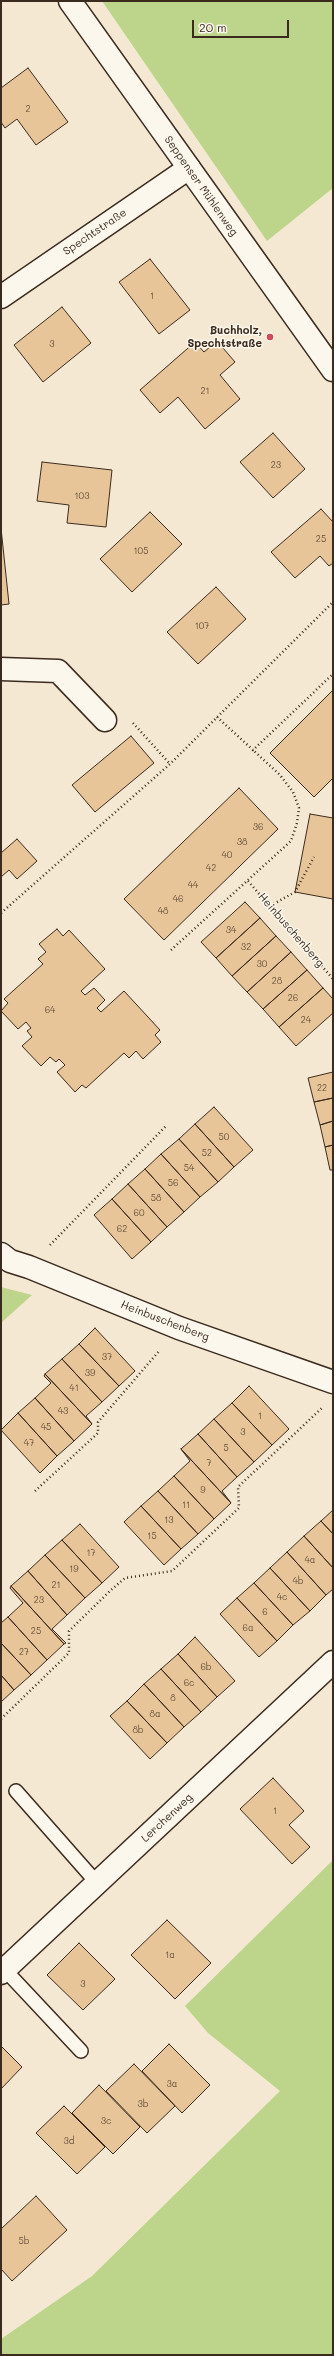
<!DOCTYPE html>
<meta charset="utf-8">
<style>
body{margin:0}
#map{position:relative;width:334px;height:2356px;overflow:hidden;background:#f5e8d3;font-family:Mali,sans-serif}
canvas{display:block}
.frame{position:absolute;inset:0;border:2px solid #3b2a1e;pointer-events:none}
.scale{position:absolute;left:192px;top:20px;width:97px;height:18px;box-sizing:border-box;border:2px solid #3b2a1e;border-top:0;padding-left:5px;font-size:12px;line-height:14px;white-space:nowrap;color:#3b2a1e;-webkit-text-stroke:3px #fbf7ec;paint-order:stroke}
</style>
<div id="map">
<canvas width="334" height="2356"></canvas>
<div class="frame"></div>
<div class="scale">20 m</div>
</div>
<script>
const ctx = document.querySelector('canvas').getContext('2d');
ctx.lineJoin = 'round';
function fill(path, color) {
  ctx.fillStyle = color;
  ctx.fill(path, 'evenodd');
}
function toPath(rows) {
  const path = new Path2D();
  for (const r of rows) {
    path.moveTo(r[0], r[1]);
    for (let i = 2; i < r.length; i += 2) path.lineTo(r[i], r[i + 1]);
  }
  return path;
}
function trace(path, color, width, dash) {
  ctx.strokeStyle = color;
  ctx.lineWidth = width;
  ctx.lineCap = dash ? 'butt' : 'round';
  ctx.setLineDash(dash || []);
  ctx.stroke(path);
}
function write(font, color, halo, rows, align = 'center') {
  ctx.font = font + ' Mali,sans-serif';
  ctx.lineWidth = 3;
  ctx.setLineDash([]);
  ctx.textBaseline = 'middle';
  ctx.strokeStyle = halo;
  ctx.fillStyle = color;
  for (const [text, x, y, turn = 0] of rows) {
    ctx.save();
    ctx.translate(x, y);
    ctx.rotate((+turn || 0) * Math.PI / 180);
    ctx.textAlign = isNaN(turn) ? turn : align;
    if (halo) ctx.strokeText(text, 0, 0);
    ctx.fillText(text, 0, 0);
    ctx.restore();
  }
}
const green = toPath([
 [102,1,333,1,333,188,267,241],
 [1,1287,32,1295,1,1323],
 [333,1860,333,2355,1,2355,1,2339,92,2276,280,2091,208,2033,185,2006]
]);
const building = toPath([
 [28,68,68,122,36,145,17,119,5,128,1,122,1,88,28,68],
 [150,259,190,310,159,334,119,282,150,259],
 [62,307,91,343,43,382,14,345,62,307],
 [217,341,235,362,220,375,240,399,205,429,178,397,160,413,140,390,195,342,204,352,217,341],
 [273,433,305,469,273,498,240,462,273,433],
 [42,462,112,470,106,527,67,523,69,505,37,501,42,462],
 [321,509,333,522,333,563,329,566,320,556,295,578,271,552,321,509],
 [150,512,182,544,132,592,100,559,150,512],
 [1,528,9,604,1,605,1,528],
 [216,587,246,619,198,664,167,632,216,587],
 [333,690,333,778,314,797,270,753,333,690],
 [131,736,154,763,95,812,72,785,131,736],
 [239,788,278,829,164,940,124,899,239,788],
 [310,814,333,818,333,899,295,892,310,814],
 [17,839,37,861,17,879,9,870,1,877,1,853,17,839],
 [245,902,260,918,216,958,201,942,245,902],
 [260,918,276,936,232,976,216,958,260,918],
 [57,929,63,936,69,930,105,969,81,991,85,995,94,988,105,1000,97,1008,101,1012,124,991,160,1030,155,1035,161,1042,143,1059,136,1051,129,1058,124,1053,86,1088,82,1085,75,1092,57,1072,65,1065,59,1059,56,1062,50,1057,41,1066,22,1046,32,1037,27,1031,31,1028,26,1022,18,1029,1,1011,8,1003,4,999,43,964,38,959,46,952,39,944,57,929],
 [276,936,291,952,247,992,232,976,276,936],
 [291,952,307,970,263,1009,247,992,291,952],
 [307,970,323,988,279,1027,263,1009,307,970],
 [323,988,333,999,333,1013,296,1046,279,1027,323,988],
 [333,1072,333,1098,314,1102,308,1078,333,1072],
 [333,1098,333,1121,320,1125,314,1102,333,1098],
 [214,1107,253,1150,234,1167,195,1124,214,1107],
 [333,1121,333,1145,325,1147,320,1125,333,1121],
 [195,1124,234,1167,218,1182,179,1139,195,1124],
 [179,1139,218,1182,200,1197,161,1154,179,1139],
 [333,1145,333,1170,330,1170,325,1147,333,1145],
 [161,1154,200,1197,184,1212,145,1169,161,1154],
 [145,1169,184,1212,167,1227,128,1184,145,1169],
 [128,1184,167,1227,151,1242,112,1199,128,1184],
 [112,1199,151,1242,132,1259,94,1215,112,1199],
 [95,1328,135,1371,119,1386,79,1344,95,1328],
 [79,1344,119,1386,102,1402,62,1359,79,1344],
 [62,1359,102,1402,86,1416,92,1424,45,1374,62,1359],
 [45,1374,92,1424,74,1441,35,1398,51,1383,44,1376,45,1374],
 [249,1386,289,1429,272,1445,232,1403,249,1386],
 [35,1398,74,1441,57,1456,18,1413,35,1398],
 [232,1403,272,1445,254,1462,214,1419,232,1403],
 [18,1413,57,1456,40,1473,1,1430,18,1413],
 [214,1419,254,1462,237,1477,198,1434,214,1419],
 [198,1434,237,1477,222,1491,231,1503,181,1449,198,1434],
 [181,1449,231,1503,214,1519,174,1476,190,1461,181,1449],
 [174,1476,214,1519,198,1534,158,1491,174,1476],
 [158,1491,198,1534,181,1549,141,1506,158,1491],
 [141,1506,181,1549,164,1565,124,1522,141,1506],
 [333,1510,333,1534,321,1521,333,1510],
 [321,1521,333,1534,333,1568,304,1536,321,1521],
 [80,1524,119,1567,102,1583,62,1540,80,1524],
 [304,1536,333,1568,333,1589,326,1595,287,1552,304,1536],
 [62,1540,102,1583,85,1598,45,1555,62,1540],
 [287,1552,326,1595,310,1611,270,1568,287,1552],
 [45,1555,85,1598,67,1615,28,1571,45,1555],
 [270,1568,310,1611,293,1625,254,1583,270,1568],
 [28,1571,67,1615,52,1629,66,1643,64,1644,11,1586,28,1571],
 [254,1583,293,1625,277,1641,237,1598,254,1583],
 [11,1586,64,1644,47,1660,8,1617,23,1603,10,1588,11,1586],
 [237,1598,277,1641,259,1657,220,1614,237,1598],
 [8,1617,47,1660,31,1675,1,1643,1,1623,8,1617],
 [195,1637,235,1681,217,1697,178,1654,195,1637],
 [1,1643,31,1675,14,1690,1,1675,1,1643],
 [178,1654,217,1697,201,1712,161,1669,178,1654],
 [161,1669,201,1712,184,1727,144,1684,161,1669],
 [1,1675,14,1690,1,1702,1,1675],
 [144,1684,184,1727,167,1743,127,1701,144,1684],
 [127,1701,167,1743,150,1759,110,1716,127,1701],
 [273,1778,304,1811,289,1825,310,1847,292,1864,240,1809,273,1778],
 [167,1920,211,1963,175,1999,131,1955,167,1920],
 [79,1943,115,1979,83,2010,47,1975,79,1943],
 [169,2044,210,2085,182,2113,142,2071,169,2044],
 [1,2046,22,2067,1,2089,1,2046],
 [134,2064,175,2106,147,2133,106,2091,134,2064],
 [99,2085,140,2127,113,2154,72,2113,99,2085],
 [64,2106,105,2147,77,2174,36,2133,64,2106],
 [36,2196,67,2230,12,2281,1,2269,1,2229,36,2196]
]);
const path = toPath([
 [217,717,253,750,333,674],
 [133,723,170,764],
 [248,881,333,979],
 [270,906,295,892,314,857],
 [1,913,170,764,333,602],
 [171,950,291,841,297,823,299,808,293,792,280,775,253,750],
 [50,1245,166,1126],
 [35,1491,98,1433,98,1422,160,1350],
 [1,1719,69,1653,69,1631,111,1590,125,1578,172,1571,239,1508,238,1487,322,1408]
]);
const service = toPath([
 [16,1791,97,1883],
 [5,1970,81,2051]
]);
const minor = toPath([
 [1,297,189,168],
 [1,669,58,671,105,720],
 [1,1254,10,1261,29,1267,179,1328,333,1382],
 [1,1973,333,1662]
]);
const tertiary = toPath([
 [70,1,333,370]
]);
const markers = [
 [270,337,4,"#d1495b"]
];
const numberNames = [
 ["2",28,109],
 ["1",152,296],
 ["3",52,344],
 ["21",205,391],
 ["23",276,465],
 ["103",82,496],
 ["25",321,539],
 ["105",141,551],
 ["107",202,626],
 ["36",258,827],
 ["38",242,842],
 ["40",227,855],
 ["42",211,868],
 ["44",193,885],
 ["46",178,899],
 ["48",163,911],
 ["34",231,930],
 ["32",246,947],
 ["30",262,964],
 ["28",277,981],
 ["26",293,998],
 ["64",50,1010],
 ["24",306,1020],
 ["22",322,1088],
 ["50",224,1137],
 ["52",207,1153],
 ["54",189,1168],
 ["56",173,1183],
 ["58",156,1198],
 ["60",139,1213],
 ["62",122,1229],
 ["37",107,1357],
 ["39",90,1373],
 ["41",74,1388],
 ["43",63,1411],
 ["1",260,1416],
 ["45",46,1427],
 ["3",243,1432],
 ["47",29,1443],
 ["5",226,1448],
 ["7",209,1463],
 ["9",203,1490],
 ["11",186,1505],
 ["13",169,1520],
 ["15",152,1536],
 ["17",91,1553],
 ["4a",310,1560],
 ["19",74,1569],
 ["4b",298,1581],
 ["21",56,1585],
 ["4c",282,1597],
 ["23",39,1600],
 ["6",265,1612],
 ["6a",248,1628],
 ["25",36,1631],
 ["27",24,1652],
 ["6b",206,1667],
 ["6c",189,1683],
 ["8",173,1698],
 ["8a",155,1714],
 ["8b",138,1730],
 ["1",275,1811],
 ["1a",170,1955],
 ["3",83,1984],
 ["3a",172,2084],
 ["3b",143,2104],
 ["3c",106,2121],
 ["3d",69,2141],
 ["5b",24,2241]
];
const streetNames = [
 ["Seppenser Mühlenweg",201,186,55],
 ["Spechtstraße",95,232,-34],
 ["Heinbuschenberg",291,930,49],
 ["Heinbuschenberg",165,1321,21],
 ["Lerchenweg",167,1818,-43]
];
const poiNames = [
 ["Buchholz,",262,331],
 ["Spechtstraße",262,344]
];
fill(green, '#bdd58b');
fill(building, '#e7c598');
trace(building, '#3b2a1e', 1);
trace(service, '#3b2a1e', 16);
trace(minor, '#3b2a1e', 25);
trace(tertiary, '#3b2a1e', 25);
trace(path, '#3b2a1e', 2.5, [1, 3]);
trace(service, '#fbf7ec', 13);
trace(minor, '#fbf7ec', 22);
trace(tertiary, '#fbf7ec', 22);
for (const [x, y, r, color] of markers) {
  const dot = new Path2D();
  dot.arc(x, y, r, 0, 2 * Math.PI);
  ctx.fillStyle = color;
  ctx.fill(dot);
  trace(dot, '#fbf7ec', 1.5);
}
write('9px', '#66513c', null, numberNames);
write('11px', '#3b2a1e', '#fbf7ec', streetNames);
write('bold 11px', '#3b2a1e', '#fbf7ec', poiNames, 'right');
</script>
